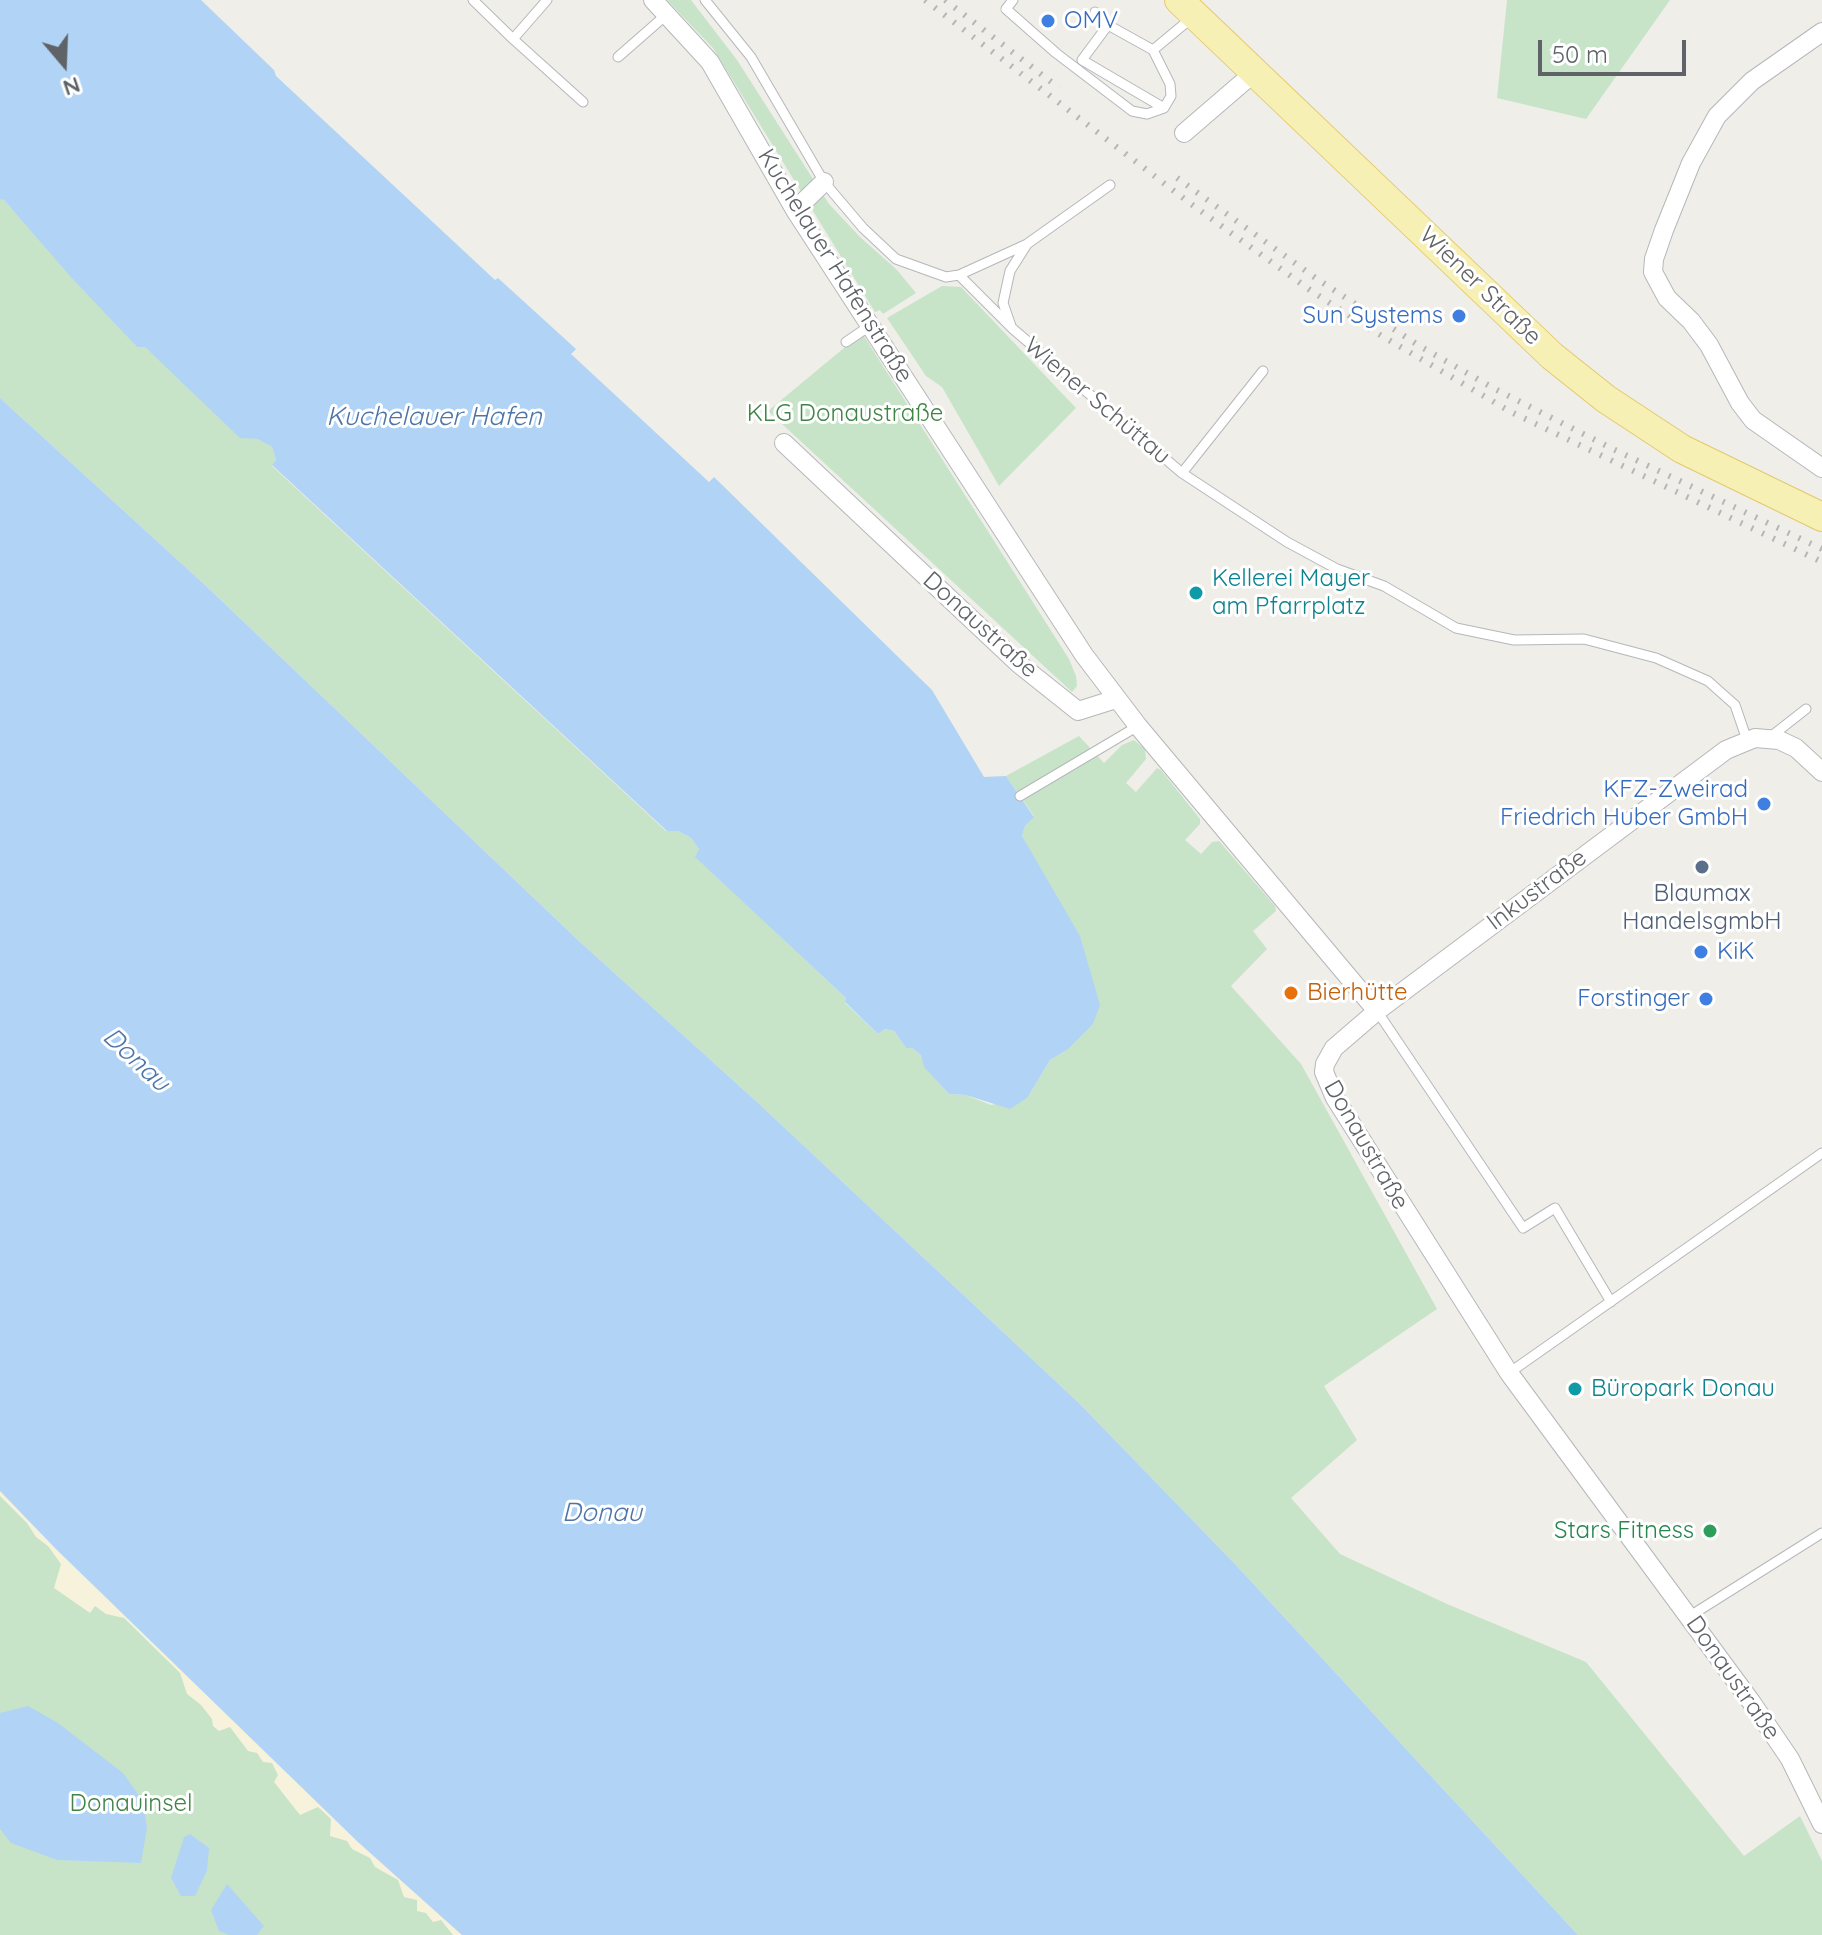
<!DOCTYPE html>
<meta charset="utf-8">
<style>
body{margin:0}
#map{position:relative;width:1822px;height:1935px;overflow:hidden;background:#efeee8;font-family:Quicksand,sans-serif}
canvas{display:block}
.north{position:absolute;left:24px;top:24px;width:80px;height:80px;-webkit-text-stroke:6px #fff;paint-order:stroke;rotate:161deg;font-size:22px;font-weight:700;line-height:32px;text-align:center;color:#5f6266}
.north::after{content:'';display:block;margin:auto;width:28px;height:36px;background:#5f6266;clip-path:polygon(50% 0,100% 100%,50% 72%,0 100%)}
.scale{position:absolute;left:1538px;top:40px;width:148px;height:36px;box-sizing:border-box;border:4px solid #5f6266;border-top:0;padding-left:10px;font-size:24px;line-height:28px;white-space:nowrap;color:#5f6266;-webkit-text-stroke:6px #fff;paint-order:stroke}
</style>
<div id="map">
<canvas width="1822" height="1935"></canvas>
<div class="north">N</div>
<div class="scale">50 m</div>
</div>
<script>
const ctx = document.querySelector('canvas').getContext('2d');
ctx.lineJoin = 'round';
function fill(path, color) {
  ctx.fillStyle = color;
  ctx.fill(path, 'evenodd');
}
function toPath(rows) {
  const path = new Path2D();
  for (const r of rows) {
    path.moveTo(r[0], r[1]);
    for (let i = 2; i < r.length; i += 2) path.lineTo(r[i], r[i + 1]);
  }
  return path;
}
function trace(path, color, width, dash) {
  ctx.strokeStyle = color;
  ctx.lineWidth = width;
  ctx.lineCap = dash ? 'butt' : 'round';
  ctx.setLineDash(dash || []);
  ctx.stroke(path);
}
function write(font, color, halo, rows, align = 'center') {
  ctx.font = font + ' Quicksand,sans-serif';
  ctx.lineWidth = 6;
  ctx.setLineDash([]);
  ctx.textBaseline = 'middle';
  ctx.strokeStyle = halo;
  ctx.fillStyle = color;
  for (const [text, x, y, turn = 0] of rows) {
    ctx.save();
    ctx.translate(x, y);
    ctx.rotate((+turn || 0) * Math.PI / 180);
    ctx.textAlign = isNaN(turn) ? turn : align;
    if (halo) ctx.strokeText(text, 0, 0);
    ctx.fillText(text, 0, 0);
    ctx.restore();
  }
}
const green = toPath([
 [667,0,691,0,737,60,829,204,860,237,897,270,916,293,883,314,880,310,875,312,713,48],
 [1507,0,1670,0,1586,119,1497,98],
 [0,199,3,199,137,347,145,347,272,447,276,460,272,466,666,831,678,831,691,838,699,849,696,857,847,999,845,1003,878,1034,885,1029,894,1031,906,1048,912,1048,921,1055,925,1067,949,1094,966,1095,991,1105,1028,1097,1050,1060,1067,1050,1030,852,1022,836,1025,826,1034,816,1006,776,1079,736,1104,763,1122,745,1134,740,1145,749,1146,759,1126,783,1136,792,1157,768,1161,770,1200,819,1200,824,1185,840,1201,854,1212,842,1219,841,1275,906,1276,911,1253,931,1267,949,1231,986,1301,1064,1437,1309,1324,1386,1357,1440,1291,1498,1340,1554,1447,1604,1586,1662,1744,1856,1800,1816,1822,1861,1822,1935,1578,1935,1235,1564,1080,1404,756,1101,579,941,204,584,0,398],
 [942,286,961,287,1076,408,999,486,942,387,926,376,887,318],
 [862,333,1069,659,1076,676,1077,686,1072,692,768,411],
 [0,1491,56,1549,358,1842,462,1935,0,1935]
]);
const sand = toPath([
 [0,1491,56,1549,358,1842,462,1935,453,1935,441,1920,433,1922,426,1913,417,1911,417,1900,404,1897,398,1880,375,1867,370,1858,352,1849,347,1841,330,1836,331,1819,318,1807,300,1815,274,1782,278,1775,272,1763,263,1762,257,1753,248,1751,230,1727,219,1731,213,1726,212,1719,201,1705,187,1694,180,1673,124,1618,106,1614,95,1606,90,1613,54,1588,61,1564,48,1546,36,1537,27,1523,0,1496]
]);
const water = toPath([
 [0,0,201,0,274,70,276,76,495,280,498,278,576,349,571,354,709,482,714,477,932,690,984,777,1006,776,1034,817,1025,826,1022,836,1080,936,1100,1005,1093,1024,1067,1050,1050,1060,1028,1097,1010,1109,966,1095,949,1094,924,1067,921,1055,912,1048,906,1048,894,1031,885,1029,878,1034,845,1002,846,998,695,857,699,849,691,838,678,831,667,831,272,465,276,460,272,447,258,439,240,438,145,347,137,347,70,276,4,200,0,199],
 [0,398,204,584,579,941,756,1101,1080,1404,1235,1564,1578,1935,462,1935,358,1842,56,1549,0,1491],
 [28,1706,58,1723,123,1773,143,1801,147,1828,141,1863,57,1860,11,1843,0,1829,0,1713],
 [190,1834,209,1848,207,1871,195,1896,181,1896,171,1878,184,1837],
 [227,1884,264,1926,257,1935,229,1935,219,1931,211,1910]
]);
const lane = toPath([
 [473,0,513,39],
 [547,0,513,39,583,102],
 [705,0,751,57,824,182,863,228,896,259,946,277,959,275,1013,329,1182,473,1287,542,1337,569,1384,586,1456,628,1514,640,1584,639,1656,658,1708,681,1735,705,1747,740],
 [1013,0,1006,9,1056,53,1132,111,1147,114,1164,108,1171,96,1170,84,1153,50,1108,25,1095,12],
 [1108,25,1082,60,1164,108],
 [1153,50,1194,16],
 [618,57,666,15],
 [959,275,1027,244,1110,185],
 [1011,326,1003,303,1010,271,1027,244],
 [846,342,871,325],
 [1182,473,1263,371],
 [1769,738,1806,709],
 [1020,796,1138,726],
 [1377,1011,1523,1228,1555,1208,1611,1302],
 [1509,1373,1822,1153],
 [1690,1616,1822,1533]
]);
const street = toPath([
 [653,0,710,62,795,210,1084,655,1138,726,1377,1011],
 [1822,32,1752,81,1717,116,1691,163,1664,230,1654,259,1653,272,1667,298,1691,321,1709,345,1740,403,1753,420,1822,468],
 [1184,133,1256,71],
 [795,210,824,182],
 [784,443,1019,664,1078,711,1116,699],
 [1822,772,1796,748,1779,740,1755,738,1726,750,1377,1011,1334,1048,1325,1064,1324,1072,1335,1098,1509,1373,1752,1703,1790,1759,1822,1824]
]);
const primary = toPath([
 [1179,0,1552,356,1606,399,1682,449,1822,517]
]);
const rail = toPath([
 [925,0,1191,204,1310,290,1365,326,1511,412,1822,562],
 [945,0,1059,88],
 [1177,178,1317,279,1418,345,1493,388,1613,449,1822,549]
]);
const markers = [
 [1048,21,8,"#3f7fe0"],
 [1459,316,8,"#3f7fe0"],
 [1196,593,8,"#0f9aa8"],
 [1764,804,8,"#3f7fe0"],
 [1702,867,8,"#5c6f8a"],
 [1701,952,8,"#3f7fe0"],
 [1291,993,8,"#e8710a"],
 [1706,999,8,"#3f7fe0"],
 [1575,1389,8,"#0f9aa8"],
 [1710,1531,8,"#2e9e5b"]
];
const shopNames = [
 ["OMV",1064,21,"left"],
 ["Sun Systems",1443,316],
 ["KFZ-Zweirad",1748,790],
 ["Friedrich Huber GmbH",1748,818],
 ["KiK",1717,952,"left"],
 ["Forstinger",1690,999]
];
const streetNames = [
 ["Kuchelauer Hafenstraße",835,266,58],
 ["Wiener Straße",1480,286,44],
 ["Wiener Schüttau",1097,401,40],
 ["Donaustraße",980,625,42],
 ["Inkustraße",1537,890,-37],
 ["Donaustraße",1366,1145,60],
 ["Donaustraße",1733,1678,55]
];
const parkNames = [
 ["KLG Donaustraße",845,414],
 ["Donauinsel",131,1804]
];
const cultureNames = [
 ["Kellerei Mayer",1212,579],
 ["am Pfarrplatz",1212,607],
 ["Büropark Donau",1591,1389]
];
const serviceNames = [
 ["Blaumax",1702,894],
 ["HandelsgmbH",1702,922]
];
const foodNames = [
 ["Bierhütte",1307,993]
];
const leisureNames = [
 ["Stars Fitness",1694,1531]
];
const waterNames = [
 ["Kuchelauer Hafen",434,417],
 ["Donau",136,1060,43],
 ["Donau",602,1513]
];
fill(green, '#c7e4c9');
fill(sand, '#f7f2db');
fill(water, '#b1d4f6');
trace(lane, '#b5b7ba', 11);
trace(street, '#b5b7ba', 20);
trace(primary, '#e3c96d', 30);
trace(lane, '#fff', 9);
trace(street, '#fff', 18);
trace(primary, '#f7f0b5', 28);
trace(rail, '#b5b6b6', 6, [2, 10]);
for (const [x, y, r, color] of markers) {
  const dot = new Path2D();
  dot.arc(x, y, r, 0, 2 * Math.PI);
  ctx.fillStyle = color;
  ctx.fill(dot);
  trace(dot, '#fff', 3);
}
write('24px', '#366cbe', '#fff', shopNames, 'right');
write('24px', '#5f6266', '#fff', streetNames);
write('24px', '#408447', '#fff', parkNames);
write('24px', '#0d838f', '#fff', cultureNames, 'left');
write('24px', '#4e5e75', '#fff', serviceNames);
write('24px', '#c56008', '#fff', foodNames, 'left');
write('24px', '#27864d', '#fff', leisureNames, 'right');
write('italic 26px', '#4e75a7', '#fff', waterNames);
</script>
